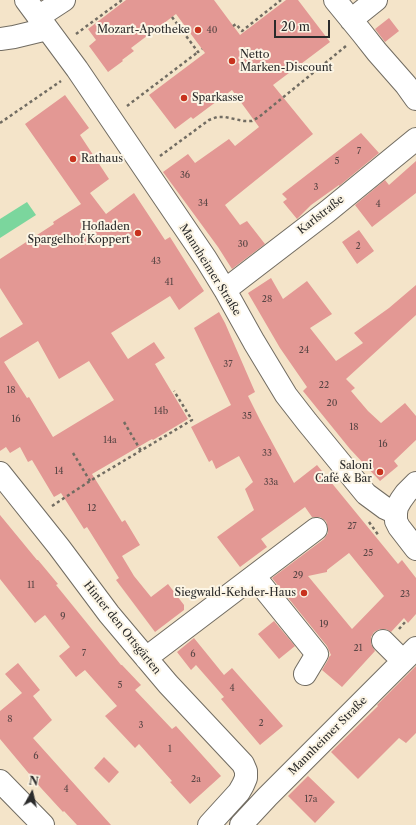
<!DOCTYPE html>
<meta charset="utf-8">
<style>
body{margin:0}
#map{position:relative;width:416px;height:825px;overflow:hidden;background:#f4e4c9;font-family:"Libre Caslon Text",serif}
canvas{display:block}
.north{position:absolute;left:12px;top:773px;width:40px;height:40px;-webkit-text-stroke:3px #fcf5e5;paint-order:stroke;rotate:8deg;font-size:11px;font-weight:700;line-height:16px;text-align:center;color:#2b2b2b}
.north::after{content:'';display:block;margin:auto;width:14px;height:18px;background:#2b2b2b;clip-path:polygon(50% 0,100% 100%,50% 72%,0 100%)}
.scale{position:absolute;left:274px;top:20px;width:56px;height:18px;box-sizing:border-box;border:2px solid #2b2b2b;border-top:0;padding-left:5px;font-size:12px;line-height:14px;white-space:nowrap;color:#2b2b2b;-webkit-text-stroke:3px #fcf5e5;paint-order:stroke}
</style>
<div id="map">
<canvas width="416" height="825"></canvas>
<div class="north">N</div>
<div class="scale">20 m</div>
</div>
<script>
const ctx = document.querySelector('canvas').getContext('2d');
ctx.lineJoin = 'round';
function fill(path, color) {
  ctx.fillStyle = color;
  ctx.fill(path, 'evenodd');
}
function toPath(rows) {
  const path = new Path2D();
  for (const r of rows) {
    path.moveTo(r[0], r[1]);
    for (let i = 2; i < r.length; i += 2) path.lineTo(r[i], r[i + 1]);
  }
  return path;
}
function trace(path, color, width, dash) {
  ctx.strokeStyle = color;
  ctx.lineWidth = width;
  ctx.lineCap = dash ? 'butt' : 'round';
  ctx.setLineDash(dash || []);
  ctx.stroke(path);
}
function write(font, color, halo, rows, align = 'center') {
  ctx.font = font + ' "Libre Caslon Text",serif';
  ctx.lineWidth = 4;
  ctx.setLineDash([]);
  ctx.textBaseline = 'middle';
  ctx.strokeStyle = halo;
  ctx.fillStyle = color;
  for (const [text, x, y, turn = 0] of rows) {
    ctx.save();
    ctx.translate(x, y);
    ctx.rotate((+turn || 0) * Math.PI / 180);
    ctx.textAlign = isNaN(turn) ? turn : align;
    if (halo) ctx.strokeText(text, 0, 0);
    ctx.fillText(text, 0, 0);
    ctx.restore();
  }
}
const green = toPath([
 [27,202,36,215,0,238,0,219]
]);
const building = toPath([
 [126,0,214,0,240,35,286,0,298,0,330,42,273,85,313,134,225,205,240,225,247,221,265,244,232,269,218,247,163,172,188,154,195,163,229,139,235,146,259,127,232,90,193,119,191,117,175,129,149,95,205,53,176,14,131,48,134,51,122,60,123,61,108,72,89,46,96,40,88,29],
 [389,18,399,31,385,42,375,29],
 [65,95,89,128,80,135,109,179,90,193,106,214,134,193,165,240,170,237,204,291,179,310,170,296,111,333,128,359,154,342,165,358,155,364,188,419,153,440,152,439,92,474,122,522,125,520,140,545,122,556,134,576,151,597,168,584,184,605,184,610,155,632,116,580,119,578,87,527,84,529,61,493,54,497,32,460,28,462,20,447,10,453,6,447,0,451,0,338,23,324,0,288,0,259,54,224,53,222,81,204,25,124],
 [38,341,59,379,89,361,114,400,53,437,29,397,27,398,4,362],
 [361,133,379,153,339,186,339,185,311,205,297,219,283,202,287,199,282,194],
 [416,161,416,193,372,227,355,205,385,180,389,185],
 [359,230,374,251,357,264,342,242],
 [271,278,283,299,307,281,332,314,310,328,336,361,363,343,354,333,389,308,416,285,416,315,346,379,355,388,351,391,368,411,381,423,405,403,416,416,416,440,394,461,398,466,380,481,350,449,303,391,307,387,280,348,248,293],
 [219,312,225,323,255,392,248,396,260,420,294,483,317,465,398,564,402,560,416,578,416,614,408,623,404,618,391,632,386,629,380,629,374,632,371,637,371,644,375,651,342,687,322,670,328,660,329,657,331,655,327,646,272,578,324,539,328,533,328,528,326,521,320,517,312,517,305,507,261,539,267,547,240,567,217,537,254,510,245,489,253,482,239,456,216,469,212,460,209,462,191,427,231,405,194,328],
 [349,553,384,596,352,629,308,576,327,572,327,570],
 [0,515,37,560,38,560,58,584,56,585,121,665,122,665,141,685,135,690,172,729,176,726,221,776,190,804,170,782,172,781,139,744,135,748,105,716,117,706,85,670,76,677,59,656,70,647,45,615,35,623,0,579],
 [274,621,295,646,279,659,258,634],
 [194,638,224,675,232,668,283,726,260,745,221,699,224,697,196,665,191,670,177,652],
 [18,663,40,690,33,696,52,720,33,738,111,825,77,825,64,811,63,812,41,788,0,739,0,711,22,693,5,674],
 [416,666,416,733,406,743,399,738,358,779,331,752,378,706,377,705],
 [104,757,119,772,109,783,94,768],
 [308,776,335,802,315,823,288,796]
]);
const path = toPath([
 [172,17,198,52,202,49],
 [233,26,236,24,242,31,281,0],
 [76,34,122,0],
 [127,106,198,52],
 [0,123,61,81],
 [160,156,209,120,217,117,225,117,244,121,252,121,259,117,346,46],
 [124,422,141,451],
 [73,453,90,481],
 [52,506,90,481,192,420,174,391],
 [369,522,379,536],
 [399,629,406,621]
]);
const minor = toPath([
 [26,0,77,69,206,259,225,290,254,342,286,395,307,422,366,494,385,508,396,513],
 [335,0,362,33,377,52,406,85,416,99],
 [38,17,64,0],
 [351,20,376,0],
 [0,39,14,37,47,29],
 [225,290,328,211,416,139],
 [0,473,59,547,109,614,168,684,243,764,246,771,246,778,243,785,239,792,209,825],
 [416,483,406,493,401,500,397,507,396,513,396,521,399,527,416,549],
 [254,576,317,654,305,674],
 [383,641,403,661],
 [146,658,316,529],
 [0,781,43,825],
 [241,825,267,797,416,648]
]);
const markers = [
 [198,30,4,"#c8321e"],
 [232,61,4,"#c8321e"],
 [184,98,4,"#c8321e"],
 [73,159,4,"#c8321e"],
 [138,233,4,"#c8321e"],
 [380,472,4,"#c8321e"],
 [304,593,4,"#c8321e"]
];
const numberNames = [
 ["40",212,30],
 ["7",359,151],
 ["5",337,161],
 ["36",185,175],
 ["3",316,187],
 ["34",203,203],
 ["4",378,204],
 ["30",243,244],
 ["2",358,246],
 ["43",156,261],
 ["41",169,282],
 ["28",267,299],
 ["24",304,350],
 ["37",228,364],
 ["22",324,385],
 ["18",11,390],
 ["20",332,403],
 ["14b",161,411],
 ["35",247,416],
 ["16",16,419],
 ["18",354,427],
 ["14a",110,440],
 ["16",383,444],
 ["33",267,453],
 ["14",59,471],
 ["33a",271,482],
 ["12",92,508],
 ["27",352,526],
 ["25",368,553],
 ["29",298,575],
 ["11",31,585],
 ["23",405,594],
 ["9",63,616],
 ["19",324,624],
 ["21",358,648],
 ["7",84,653],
 ["6",193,654],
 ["5",120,685],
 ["4",232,688],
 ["8",10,719],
 ["2",261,723],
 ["3",141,725],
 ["1",170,749],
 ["6",36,756],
 ["2a",196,779],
 ["4",66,789],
 ["17a",311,799]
];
const poiNames = [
 ["Mozart-Apotheke",190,30],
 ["Netto",240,55,"left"],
 ["Marken-Discount",240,68,"left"],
 ["Sparkasse",192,98,"left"],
 ["Rathaus",81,159,"left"],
 ["Hofladen",130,227],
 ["Spargelhof Koppert",130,240],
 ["Saloni",372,466],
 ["Café & Bar",372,479],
 ["Siegwald-Kehder-Haus",296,593]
];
const streetNames = [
 ["Karlstraße",321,215,-38],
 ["Mannheimer Straße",210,270,58],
 ["Hinter den Ortsgärten",122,628,51],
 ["Mannheimer Straße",328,736,-45]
];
fill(green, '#7bd69d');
fill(building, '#e39894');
trace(minor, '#716c62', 24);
trace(path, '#716c62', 2.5, [3, 3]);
trace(minor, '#fff', 22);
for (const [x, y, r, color] of markers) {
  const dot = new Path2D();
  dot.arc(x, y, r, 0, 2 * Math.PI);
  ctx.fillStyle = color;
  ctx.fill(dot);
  trace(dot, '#fcf5e5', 1.5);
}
write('9px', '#594645', null, numberNames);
write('11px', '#2b2b2b', '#fcf5e5', poiNames, 'right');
write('11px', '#2b2b2b', '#fcf5e5', streetNames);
</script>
